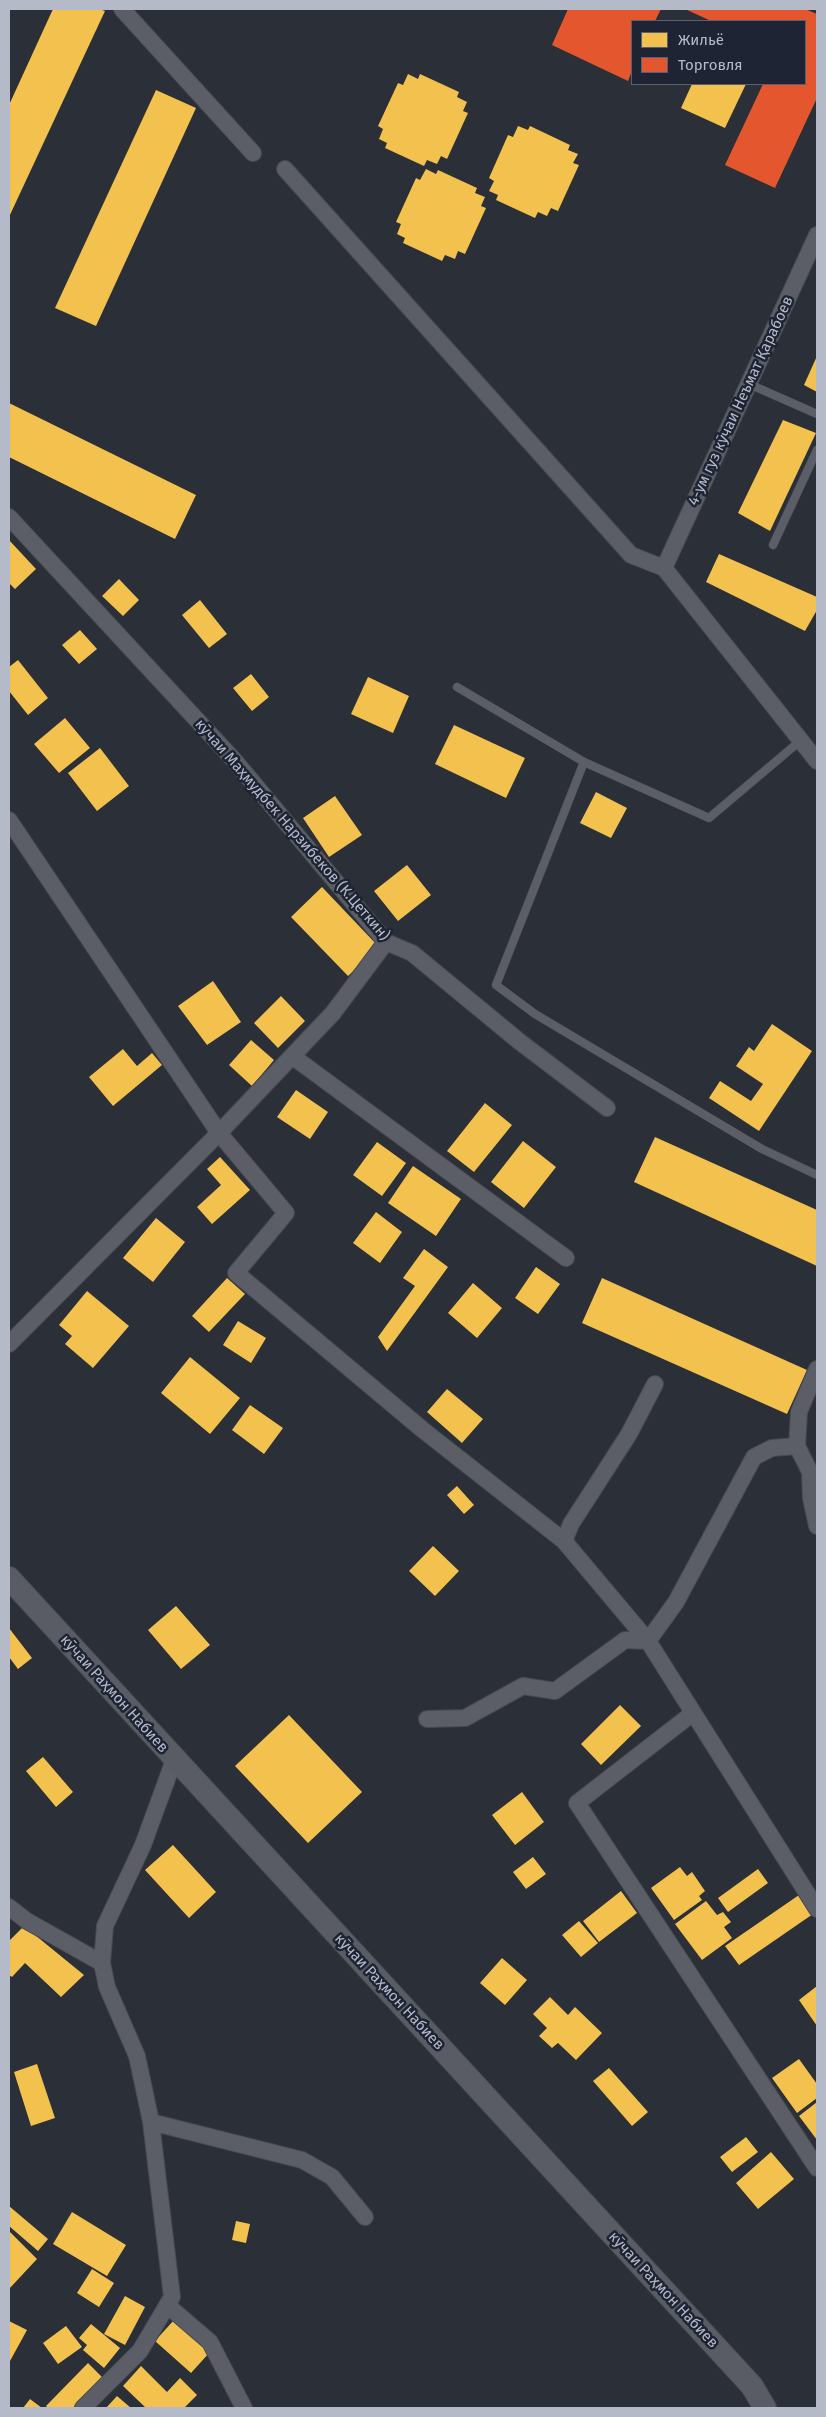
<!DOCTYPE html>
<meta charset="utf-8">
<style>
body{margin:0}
#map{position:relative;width:826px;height:2417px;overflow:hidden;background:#2b2f37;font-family:"Fira Sans",sans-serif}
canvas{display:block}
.frame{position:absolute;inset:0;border:10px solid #b5bac9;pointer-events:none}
.legend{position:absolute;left:631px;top:20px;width:175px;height:65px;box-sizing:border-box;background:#1e2433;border:1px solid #5a606f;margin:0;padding:6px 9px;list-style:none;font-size:15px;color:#b5bac9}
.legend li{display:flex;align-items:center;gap:10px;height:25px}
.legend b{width:25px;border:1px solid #5a606f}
</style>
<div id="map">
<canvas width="826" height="2417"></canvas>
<div class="frame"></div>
<ul class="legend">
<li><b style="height:14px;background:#f2c14e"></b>Жильё</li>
<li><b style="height:14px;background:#e4572e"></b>Торговля</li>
</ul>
</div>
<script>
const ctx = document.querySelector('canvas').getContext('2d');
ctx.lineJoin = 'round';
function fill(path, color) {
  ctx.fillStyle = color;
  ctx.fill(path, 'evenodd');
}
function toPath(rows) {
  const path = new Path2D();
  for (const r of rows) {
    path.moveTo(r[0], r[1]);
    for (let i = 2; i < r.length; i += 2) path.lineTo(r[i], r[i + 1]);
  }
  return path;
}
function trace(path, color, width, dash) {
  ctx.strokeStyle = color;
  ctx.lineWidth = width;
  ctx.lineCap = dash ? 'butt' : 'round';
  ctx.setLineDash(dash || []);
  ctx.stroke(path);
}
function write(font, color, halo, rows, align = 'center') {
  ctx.font = font + ' "Fira Sans",sans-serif';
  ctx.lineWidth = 5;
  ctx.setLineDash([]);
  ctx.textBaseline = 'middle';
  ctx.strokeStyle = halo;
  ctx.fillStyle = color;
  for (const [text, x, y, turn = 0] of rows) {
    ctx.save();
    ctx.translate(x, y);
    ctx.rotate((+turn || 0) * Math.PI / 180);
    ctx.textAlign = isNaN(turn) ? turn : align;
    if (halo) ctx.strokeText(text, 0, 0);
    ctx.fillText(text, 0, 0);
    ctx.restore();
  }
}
const homes = toPath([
 [53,9,99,9,105,11,9,217,9,105],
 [408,74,418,79,420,74,459,92,457,97,467,102,463,111,468,113,447,159,441,156,437,164,427,160,424,166,385,148,387,143,379,139,383,129,378,126,398,83,403,85],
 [692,84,746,84,725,128,681,108],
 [156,90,196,108,96,326,55,308],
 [518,126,528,130,530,126,570,145,568,150,578,154,573,163,579,165,558,211,551,208,547,216,538,212,535,218,496,200,498,195,489,191,494,181,489,178,508,135,513,137],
 [426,169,436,174,438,170,477,188,475,193,485,197,481,206,486,208,465,254,458,251,455,259,445,255,442,261,403,243,405,238,397,234,401,224,396,222,416,178,420,180],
 [817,356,817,392,804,385],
 [9,403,196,495,175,539,9,457],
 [783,420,816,433,770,531,738,513],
 [9,540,36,569,15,589,9,583],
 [719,554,817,597,817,610,805,631,706,582],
 [119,579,139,600,123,616,102,596],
 [200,600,227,634,209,648,182,615],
 [80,630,97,649,79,664,62,645],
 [18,660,48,698,28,715,9,691,9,667],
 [251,674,269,697,252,711,233,688],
 [368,677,409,696,393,733,351,714],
 [65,718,90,748,59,773,34,744],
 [454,725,525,758,506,798,435,764],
 [100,748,129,786,97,811,68,773],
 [596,792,627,808,611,838,580,823],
 [335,796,362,835,329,857,303,818],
 [407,865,431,895,398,921,374,891],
 [322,887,379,947,348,976,291,917],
 [213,981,241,1022,207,1045,178,1006],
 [281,996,305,1021,278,1048,254,1023],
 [772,1024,812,1051,759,1131,709,1098,720,1081,751,1101,763,1084,736,1066,749,1047,754,1051],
 [251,1040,274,1060,252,1086,229,1065],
 [123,1049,137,1066,152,1053,162,1065,113,1106,89,1077],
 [296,1090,328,1112,310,1139,277,1117],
 [485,1103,512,1125,474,1172,447,1151],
 [655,1137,817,1210,817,1266,634,1182],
 [523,1141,556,1167,524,1208,491,1182],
 [377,1142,406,1163,382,1196,353,1175],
 [220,1157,250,1190,212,1224,197,1207,221,1185,207,1169],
 [413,1166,461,1199,436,1236,388,1203],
 [376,1212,402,1232,380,1263,353,1243],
 [156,1218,185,1242,153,1282,123,1258],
 [424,1249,448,1267,387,1351,378,1337,415,1286,403,1278],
 [536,1267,560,1284,538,1314,515,1298],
 [227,1278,245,1294,209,1332,192,1316],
 [602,1278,807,1370,787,1414,582,1323],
 [473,1283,502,1308,477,1338,448,1313],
 [87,1291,129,1326,93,1368,65,1344,72,1336,59,1325],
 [238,1321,266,1338,251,1363,223,1345],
 [190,1357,240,1398,210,1434,161,1393],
 [447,1389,483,1419,462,1443,427,1412],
 [250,1405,283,1428,264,1454,232,1430],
 [457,1486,474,1505,464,1514,447,1495],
 [433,1546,459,1571,435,1596,409,1571],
 [176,1606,210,1645,181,1669,148,1630],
 [9,1628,32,1658,18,1669,9,1657],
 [620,1705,641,1726,601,1765,581,1744],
 [289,1715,362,1792,308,1843,235,1766],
 [43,1757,73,1792,56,1807,26,1771],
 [522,1792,544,1822,515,1845,492,1815],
 [173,1845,216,1892,189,1918,145,1870],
 [533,1857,546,1874,526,1889,513,1872],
 [680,1867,687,1876,692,1872,705,1891,699,1896,702,1900,674,1920,651,1888],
 [758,1869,768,1883,728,1912,718,1898],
 [621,1891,637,1913,599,1942,583,1921],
 [799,1895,813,1914,739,1965,725,1946],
 [706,1901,717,1915,723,1912,731,1922,724,1927,732,1938,702,1960,675,1924],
 [579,1921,598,1943,581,1957,562,1935],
 [24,1926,84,1975,61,1997,25,1963,12,1977,9,1975,9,1941],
 [502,1958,527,1980,505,2005,480,1983],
 [817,1986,817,2026,799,2000],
 [550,1997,568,2015,575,2007,602,2033,576,2060,558,2043,552,2048,539,2036,547,2028,533,2014],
 [799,2059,817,2084,817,2098,797,2113,772,2078],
 [37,2064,55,2118,31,2126,14,2072],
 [609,2068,648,2112,632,2126,593,2081],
 [817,2102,817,2140,799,2116],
 [746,2137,758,2152,732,2172,720,2157],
 [771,2152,794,2179,758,2209,736,2183],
 [9,2206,48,2239,38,2251,9,2226],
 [72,2212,126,2245,107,2276,53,2244],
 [236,2221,250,2224,246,2243,232,2240],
 [9,2231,37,2259,9,2289],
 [92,2269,114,2283,99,2307,77,2293],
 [125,2296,145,2307,125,2345,104,2334],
 [174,2320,210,2352,191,2373,155,2341],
 [9,2321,27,2330,10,2361,9,2360],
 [91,2324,120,2348,104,2368,83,2350,87,2345,79,2338],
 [66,2326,82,2347,58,2364,43,2343],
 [88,2363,103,2378,73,2408,48,2408,46,2406],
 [141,2366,167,2392,180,2378,197,2395,184,2408,146,2408,123,2386],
 [117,2396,131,2408,106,2408],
 [30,2399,42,2408,23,2408]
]);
const shops = toPath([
 [568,9,661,9,655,21,632,21,632,71,628,81,552,45],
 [685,9,805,9,817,14,817,98,775,188,725,165,763,84,805,84,805,21,711,21]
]);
const lane = toPath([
 [749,384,817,414],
 [773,545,817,450],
 [457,687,584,762,709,818,800,741],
 [584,762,496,985,535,1014,762,1149,817,1175]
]);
const street = toPath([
 [122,9,253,153],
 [285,169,631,555,664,568,817,761],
 [9,517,234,760,386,942,412,953,520,1042,607,1108],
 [664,568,817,235],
 [9,820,219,1133,286,1213,236,1273,423,1430,564,1541,648,1641,817,1909],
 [292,1056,566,1258],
 [9,1344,219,1133,333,1013,386,942],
 [817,1369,799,1412,797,1446,810,1472,811,1498,817,1526],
 [564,1541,571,1524,629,1434,655,1384],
 [693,1713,577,1803,817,2168],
 [427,1719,465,1718,523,1686,555,1691,625,1640,648,1641,676,1602,754,1457,772,1448,797,1446],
 [9,1907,27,1921,102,1963],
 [151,2122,302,2160,332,2177,365,2217],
 [167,2305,210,2342,244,2408],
 [83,2408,140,2351,172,2297,151,2122,137,2056,107,1987,102,1963,105,1926,143,1845,174,1760]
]);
const secondary = toPath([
 [9,1578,752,2386,765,2408]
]);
const streetNames = [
 ["4-ум гуз кӯчаи Неъмат Қарабоев",741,401,-65],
 ["кӯчаи Маҳмудбек Нарзибеков (К.Цеткин)",292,830,49],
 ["кӯчаи Раҳмон Набиев",114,1694,48],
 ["кӯчаи Раҳмон Набиев",389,1992,47],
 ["кӯчаи Раҳмон Набиев",663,2290,47]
];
fill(homes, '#f2c14e');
fill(shops, '#e4572e');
trace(lane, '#474a50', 9);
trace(street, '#474a50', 18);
trace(secondary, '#474a50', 24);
trace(lane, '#5b5e66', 8);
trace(street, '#5b5e66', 16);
trace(secondary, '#595c64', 22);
write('15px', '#b5bac9', '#1e2433', streetNames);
</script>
